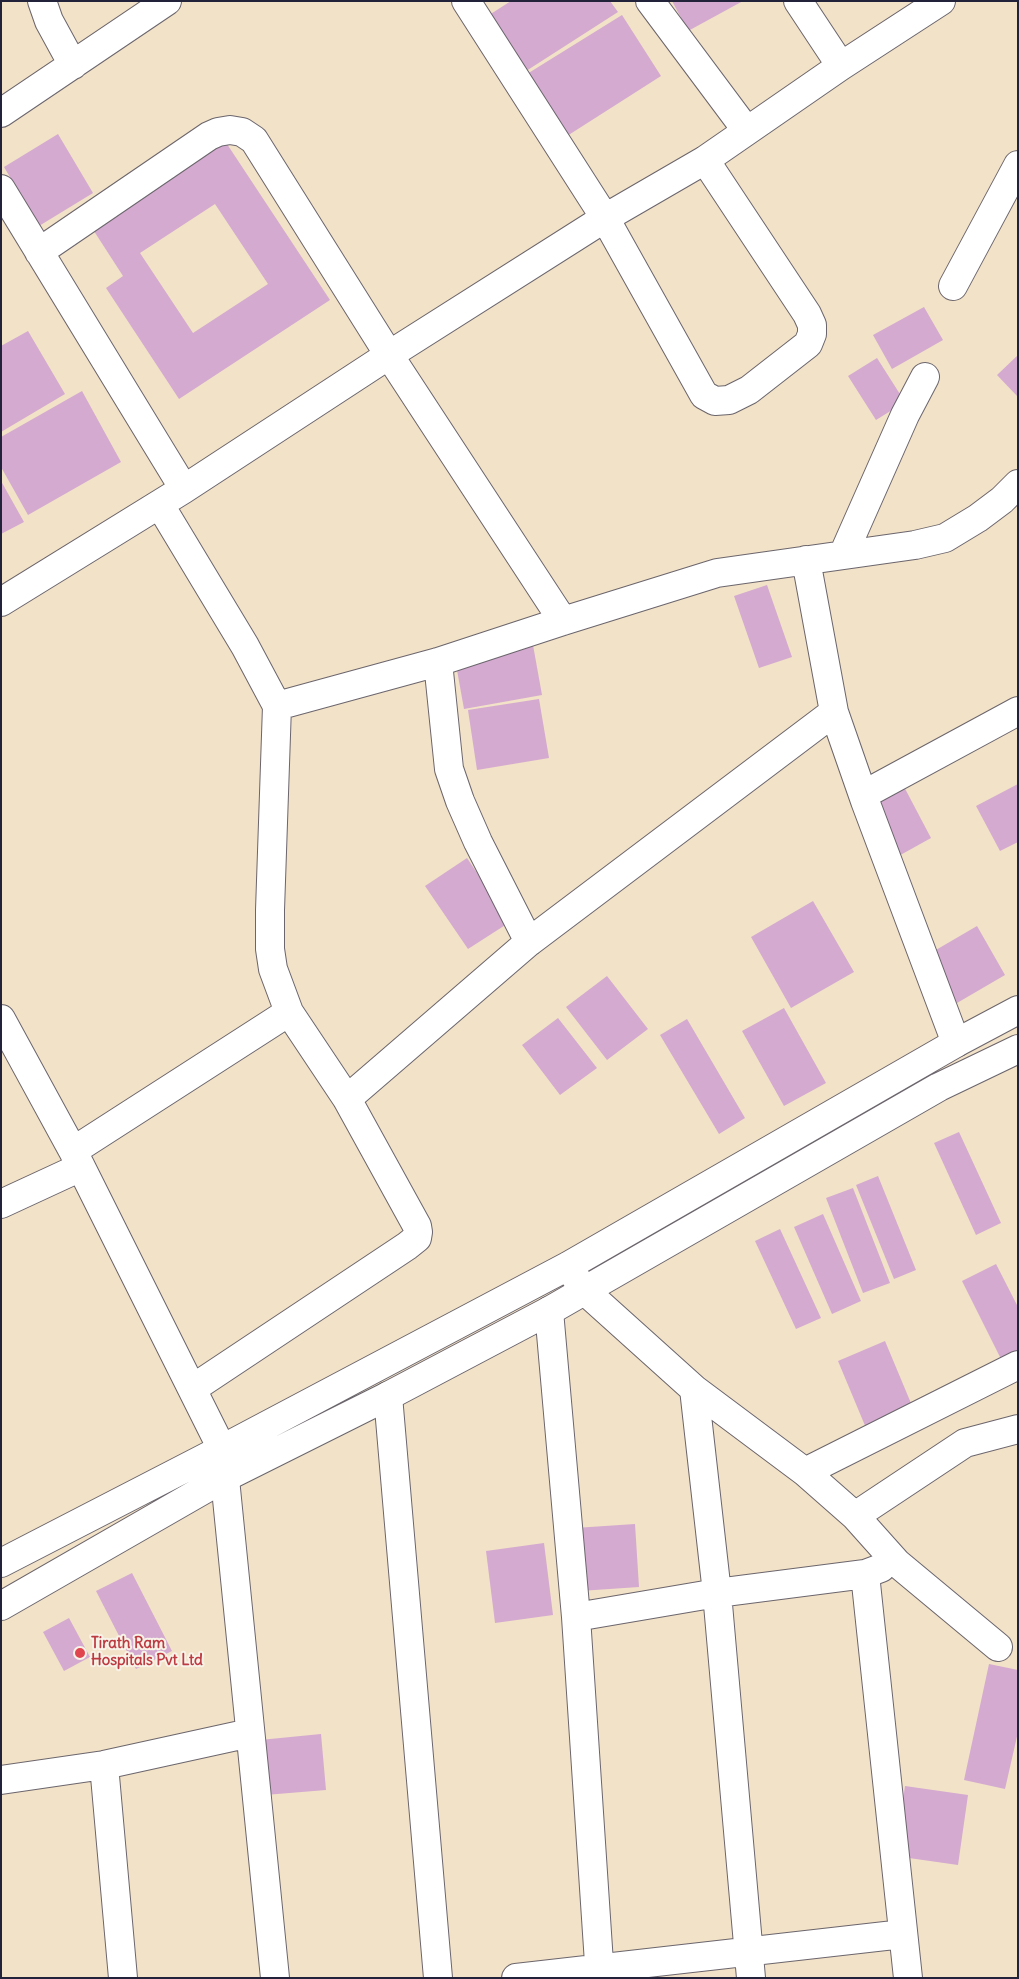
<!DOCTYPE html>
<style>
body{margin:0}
#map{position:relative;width:1019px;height:1979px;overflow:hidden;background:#f2e2c7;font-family:Delius,sans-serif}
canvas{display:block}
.frame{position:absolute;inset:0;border:2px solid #22223b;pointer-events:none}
</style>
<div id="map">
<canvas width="1019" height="1979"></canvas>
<div class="frame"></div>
</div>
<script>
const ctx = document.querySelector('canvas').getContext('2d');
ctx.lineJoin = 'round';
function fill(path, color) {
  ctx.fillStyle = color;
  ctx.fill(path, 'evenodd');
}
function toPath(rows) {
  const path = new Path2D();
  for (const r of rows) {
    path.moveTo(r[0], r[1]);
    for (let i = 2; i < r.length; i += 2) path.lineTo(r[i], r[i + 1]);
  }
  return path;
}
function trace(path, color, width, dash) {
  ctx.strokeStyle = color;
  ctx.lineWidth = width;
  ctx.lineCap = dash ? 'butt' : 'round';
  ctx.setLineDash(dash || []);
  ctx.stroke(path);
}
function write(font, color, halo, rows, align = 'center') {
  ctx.font = font + ' Delius,sans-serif';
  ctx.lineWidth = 4;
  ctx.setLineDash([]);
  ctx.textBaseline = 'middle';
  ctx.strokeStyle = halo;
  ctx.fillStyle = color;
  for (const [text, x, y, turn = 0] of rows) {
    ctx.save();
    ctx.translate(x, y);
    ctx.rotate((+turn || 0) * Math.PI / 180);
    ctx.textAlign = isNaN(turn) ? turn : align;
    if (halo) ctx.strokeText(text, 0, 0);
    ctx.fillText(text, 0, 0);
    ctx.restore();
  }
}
const building = toPath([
 [511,1,610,1,618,12,523,73,486,17],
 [672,1,743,1,688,31],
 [622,15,661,76,567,136,527,74],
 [58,134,93,193,39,226,4,167],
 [225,141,330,300,179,399,106,288,123,276,92,228],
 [215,204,268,284,193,333,140,253],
 [924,307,943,340,892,369,873,335],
 [28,331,65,394,1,432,1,346],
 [1018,355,1018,397,997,375],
 [877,358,905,402,876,420,848,376],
 [82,391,121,462,28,515,1,467,1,437],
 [1,481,24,522,1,534],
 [767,585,792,657,759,668,734,596],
 [533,645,542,695,464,709,455,659],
 [539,699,549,758,477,770,468,710],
 [901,781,931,838,895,858,875,800],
 [1018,784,1018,842,1000,851,976,806],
 [467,858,510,922,468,949,425,886],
 [813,901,854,972,791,1008,751,937],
 [977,926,1005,975,957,1003,929,954],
 [607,976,648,1029,607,1060,566,1007],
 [784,1008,826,1083,784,1106,742,1031],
 [558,1018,597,1068,560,1095,522,1045],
 [687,1019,745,1118,719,1134,660,1035],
 [959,1132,1001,1223,976,1235,934,1143],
 [878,1176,916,1270,894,1279,856,1185],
 [853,1188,890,1283,863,1293,826,1198],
 [823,1214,861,1301,832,1314,794,1227],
 [780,1229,821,1318,796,1329,755,1241],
 [996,1264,1018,1307,1018,1360,1005,1367,962,1281],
 [885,1341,913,1408,866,1428,838,1361],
 [635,1524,639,1587,580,1591,575,1528],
 [544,1543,553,1615,495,1623,486,1551],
 [132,1573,172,1651,136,1669,96,1591],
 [69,1618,90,1657,64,1671,43,1632],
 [989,1664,1018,1670,1018,1732,1005,1789,964,1780],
 [321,1734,326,1790,265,1795,260,1740],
 [905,1786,968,1795,958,1865,895,1856]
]);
const minor = toPath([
 [42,1,49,21,73,65],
 [466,1,605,218,704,395,715,401,729,400,749,390,808,344,812,334,812,325,807,314,705,160],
 [650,1,747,131],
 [798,1,841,66],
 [1,113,167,1],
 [1,189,184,489],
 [39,252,209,136,218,132,230,130,242,132,254,140,389,355,563,621],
 [953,286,1018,165],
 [160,505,245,646,277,706,270,910,270,949,273,969,289,1012,347,1099,417,1226,418,1232,417,1238,407,1246,192,1389],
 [843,555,905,415,925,377],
 [806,560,834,712,865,801,956,1043],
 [1,602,184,489,389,355,605,218,705,160,841,66,941,1],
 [438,662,449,769,460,801,478,842,529,942],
 [277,706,438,662,563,621,717,573,915,545,945,538,978,518,1002,500,1018,484],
 [863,795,1018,711],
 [1,1019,73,1151,222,1449,275,1978],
 [347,1099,529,942,834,712],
 [73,1151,289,1012],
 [1,1204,81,1167],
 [572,1272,584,1290,694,1389,805,1472,855,1516,897,1563,998,1647],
 [549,1311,576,1617,600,1978],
 [694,1389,717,1593,751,1978],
 [388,1396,438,1978],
 [805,1472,1018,1365],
 [855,1516,965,1443,1018,1429],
 [865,1574,908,1978],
 [576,1617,717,1593,865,1574,881,1568],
 [104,1765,123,1978],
 [1,1780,104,1765,250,1733],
 [516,1978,903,1934]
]);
const primary = toPath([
 [1,1563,222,1449,568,1266,956,1043,1018,1010],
 [1,1606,224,1478,388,1396,549,1311,939,1087,1018,1049]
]);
const markers = [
 [80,1653,6,"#e0444e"]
];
const healthNames = [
 ["Tirath Ram",91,1644],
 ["Hospitals Pvt Ltd",91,1661]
];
fill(building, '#d4aad0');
trace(minor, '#6b656c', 30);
trace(primary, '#6b656c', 30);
trace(minor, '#fff', 28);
trace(primary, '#fff', 28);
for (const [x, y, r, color] of markers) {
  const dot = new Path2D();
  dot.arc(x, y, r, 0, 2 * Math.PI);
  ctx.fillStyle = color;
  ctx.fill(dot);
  trace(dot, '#f7f3e8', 2);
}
write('bold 15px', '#be3a42', '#f7f3e8', healthNames, 'left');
</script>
